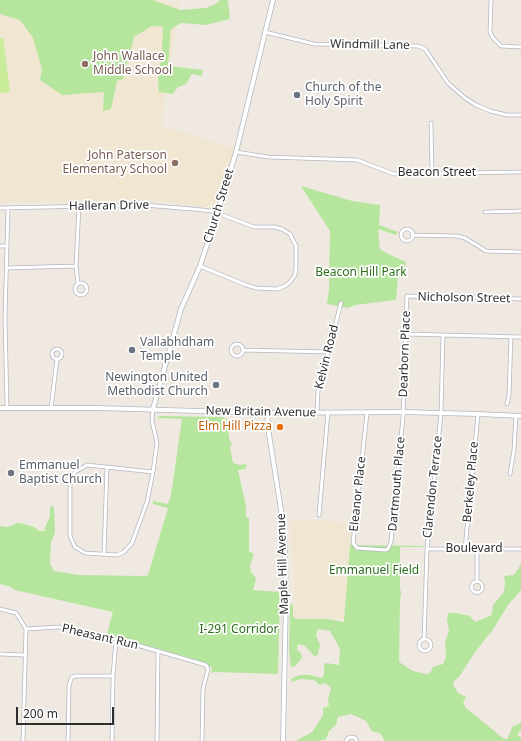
<!DOCTYPE html>
<style>
body{margin:0}
#map{position:relative;width:521px;height:741px;overflow:hidden;background:#efe9e1;font-family:"Noto Sans",sans-serif}
canvas{display:block}
.scale{position:absolute;left:16px;top:707px;width:98px;height:18px;box-sizing:border-box;border:2px solid #2e2e2e;border-top:0;padding-left:5px;font-size:12px;line-height:14px;white-space:nowrap;color:#2e2e2e;-webkit-text-stroke:3px #fff;paint-order:stroke}
</style>
<div id="map">
<canvas width="521" height="741"></canvas>
<div class="scale">200 m</div>
</div>
<script>
const ctx = document.querySelector('canvas').getContext('2d');
ctx.lineJoin = 'round';
function fill(path, color) {
  ctx.fillStyle = color;
  ctx.fill(path, 'evenodd');
}
function toPath(rows) {
  const path = new Path2D();
  for (const r of rows) {
    if (r.length === 3) {
      path.moveTo(r[0] + r[2], r[1]);
      path.arc(r[0], r[1], r[2], 0, 2 * Math.PI);
      continue;
    }
    path.moveTo(r[0], r[1]);
    for (let i = 2; i < r.length; i += 2) path.lineTo(r[i], r[i + 1]);
  }
  return path;
}
function trace(path, color, width, dash) {
  ctx.strokeStyle = color;
  ctx.lineWidth = width;
  ctx.lineCap = dash ? 'butt' : 'round';
  ctx.setLineDash(dash || []);
  ctx.stroke(path);
}
function write(font, color, halo, rows, align = 'center') {
  ctx.font = font + ' "Noto Sans",sans-serif';
  ctx.lineWidth = 3.5;
  ctx.setLineDash([]);
  ctx.textBaseline = 'middle';
  ctx.strokeStyle = halo;
  ctx.fillStyle = color;
  for (const [text, x, y, turn = 0] of rows) {
    ctx.save();
    ctx.translate(x, y);
    ctx.rotate((+turn || 0) * Math.PI / 180);
    ctx.textAlign = isNaN(turn) ? turn : align;
    if (halo) ctx.strokeText(text, 0, 0);
    ctx.fillText(text, 0, 0);
    ctx.restore();
  }
}
const education = toPath([
 [0,0,141,0,180,2,161,126,234,148,226,179,216,206,214,208,149,200,0,203],
 [301,520,315,521,315,520,352,523,345,619,291,618,291,613,294,613,294,578,289,521]
]);
const green = toPath([
 [0,0,153,0,180,10,206,8,217,3,220,0,228,0,230,19,206,25,181,23,171,29,168,66,203,70,202,76,192,74,186,84,178,87,173,94,159,92,158,77,162,52,163,27,152,26,134,37,123,79,117,81,111,109,103,111,104,92,62,95,40,80,42,69,33,38,20,20,0,14],
 [301,186,352,201,380,205,379,225,398,232,396,235,378,229,380,249,388,254,406,262,404,273,398,277,396,300,355,305,348,308,327,304,329,289,330,231],
 [160,416,222,417,227,419,229,438,232,444,230,447,233,463,240,465,245,464,247,466,245,469,238,470,246,507,246,517,249,518,249,551,254,554,250,565,251,572,256,578,253,590,280,592,278,674,214,672,211,673,212,668,211,667,197,660,107,634,113,612,15,590,11,587,0,584,0,526,8,527,17,523,24,524,34,527,39,531,45,531,45,527,50,517,50,507,52,505,54,509,55,532,51,543,50,564,54,571,79,575,145,576,148,575,168,508,153,504,153,501,168,504,171,495,182,419,157,418],
 [350,545,424,546,424,547,400,547,400,589,401,592,400,601,399,662,413,671,426,674,430,673,433,667,443,664,446,657,445,643,449,630,447,620,448,613,456,613,470,616,475,622,490,616,492,614,493,605,504,592,505,583,504,576,514,575,521,564,521,590,508,605,494,628,475,652,459,677,454,681,453,684,458,693,466,697,463,702,466,708,504,739,507,739,513,726,517,725,521,722,521,730,517,735,521,738,521,741,385,741,380,733,374,732,371,730,366,721,351,714,338,717,336,725,329,731,326,739,319,741,296,741,312,732,318,723,323,715,323,708,329,706,328,699,331,688,325,683,320,685,314,680,301,679,292,682,291,679,299,675,310,675,322,678,324,675,324,666,326,663,339,665,340,652,339,647,330,631,318,629,316,635,320,645,318,654,315,657,305,646,298,644,297,650,301,653,302,658,295,666,291,667,289,649,290,605,293,604,293,617,297,619,328,619,344,622]
]);
const pitch = toPath([
 [0,38,3,38,10,92,0,93]
]);
const street = toPath([
 [491,0,490,32,493,38,501,46,521,47],
 [265,32,314,44,418,46,425,49,448,83,465,98,476,105,490,111,507,115,521,115],
 [431,123,432,173],
 [236,152,268,157,357,160,394,174,521,172],
 [0,208,143,205,193,209,212,211,254,227,274,227,282,229,290,234,296,246,296,268,295,275,290,282,285,286,277,289,256,288,246,285,200,266],
 [485,212,521,211],
 [407,235,6],
 [412,235,457,236,465,238,486,251,521,252],
 [0,246,7,246],
 [7,268,76,266],
 [81,289,6],
 [78,284,76,266,79,207],
 [406,334,521,337],
 [237,350,6],
 [57,354,5],
 [243,350,327,352],
 [507,404,509,395,511,337],
 [7,408,5,318,8,208],
 [51,408,57,359],
 [317,412,318,391,341,303],
 [367,413,353,543,357,548,385,550,388,549,391,542,403,417,407,296,521,299],
 [153,472,87,465,75,472,70,483,70,536,75,547,85,553,117,555,124,552,132,543,147,502,153,472,157,443,152,421,153,409],
 [510,474,514,450,516,416],
 [319,515,328,412],
 [427,549,521,549],
 [465,549,478,414],
 [104,554,107,467],
 [477,581,477,549],
 [477,587,5.5],
 [0,609,16,613,26,629],
 [26,629,59,627,116,639,206,665,208,669,203,689,202,741],
 [424,639,427,549,441,414,443,335],
 [425,645,6],
 [0,654,24,655],
 [23,741,26,629],
 [68,741,69,685,72,677,76,676,113,676],
 [112,741,113,676,116,639],
 [157,741,158,651],
 [346,741,348,738,351,737,355,738,357,741]
]);
const secondary = toPath([
 [0,408,97,408,267,413,403,412,478,414,521,416],
 [153,409,181,309,200,266,217,214,236,152,273,0],
 [267,413,269,434,281,510,285,548,286,598,283,741]
]);
const markers = [
 [85,64,4,"#8d6e63"],
 [297,95,4,"#6b7280"],
 [175,163,4,"#8d6e63"],
 [132,350,4,"#6b7280"],
 [216,385,4,"#6b7280"],
 [280,427,4,"#e8710a"],
 [11,473,4,"#6b7280"]
];
const streetNames = [
 ["Windmill Lane",370,45,1],
 ["Beacon Street",437,173],
 ["Halleran Drive",109,206,-1],
 ["Church Street",219,206,-73],
 ["Nicholson Street",464,298,1],
 ["Dearborn Place",405,354,-88],
 ["Kelvin Road",327,357,-76],
 ["New Britain Avenue",261,412,1],
 ["Berkeley Place",471,482,-85],
 ["Dartmouth Place",397,484,-85],
 ["Clarendon Terrace",433,487,-84],
 ["Eleanor Place",358,494,-84],
 ["Boulevard",474,549],
 ["Maple Hill Avenue",283,564,-92],
 ["Pheasant Run",100,637,13]
];
const educationNames = [
 ["John Wallace",93,57],
 ["Middle School",93,71],
 ["John Paterson",167,156,"right"],
 ["Elementary School",167,170,"right"]
];
const worshipNames = [
 ["Church of the",305,88],
 ["Holy Spirit",305,102],
 ["Vallabhdham",140,343],
 ["Temple",140,357],
 ["Newington United",208,378,"right"],
 ["Methodist Church",208,392,"right"],
 ["Emmanuel",19,466],
 ["Baptist Church",19,480]
];
const parkNames = [
 ["Beacon Hill Park",361,273],
 ["Emmanuel Field",374,571],
 ["I-291 Corridor",239,630]
];
const foodNames = [
 ["Elm Hill Pizza",272,427]
];
fill(education, '#f0e6d1');
fill(green, '#b6e59e');
fill(pitch, '#c9ec9a');
trace(street, '#b4b7c1', 4.5);
trace(secondary, '#b4b7c1', 5.5);
trace(street, '#fff', 3);
trace(secondary, '#fff', 4);
for (const [x, y, r, color] of markers) {
  const dot = new Path2D();
  dot.arc(x, y, r, 0, 2 * Math.PI);
  ctx.fillStyle = color;
  ctx.fill(dot);
  trace(dot, '#fff', 1.5);
}
write('12px', '#2e2e2e', '#fff', streetNames);
write('12px', '#785e54', '#fff', educationNames, 'left');
write('12px', '#5b616d', '#fff', worshipNames, 'left');
write('12px', '#2c6e1b', '#fff', parkNames);
write('12px', '#c56008', '#fff', foodNames, 'right');
</script>
